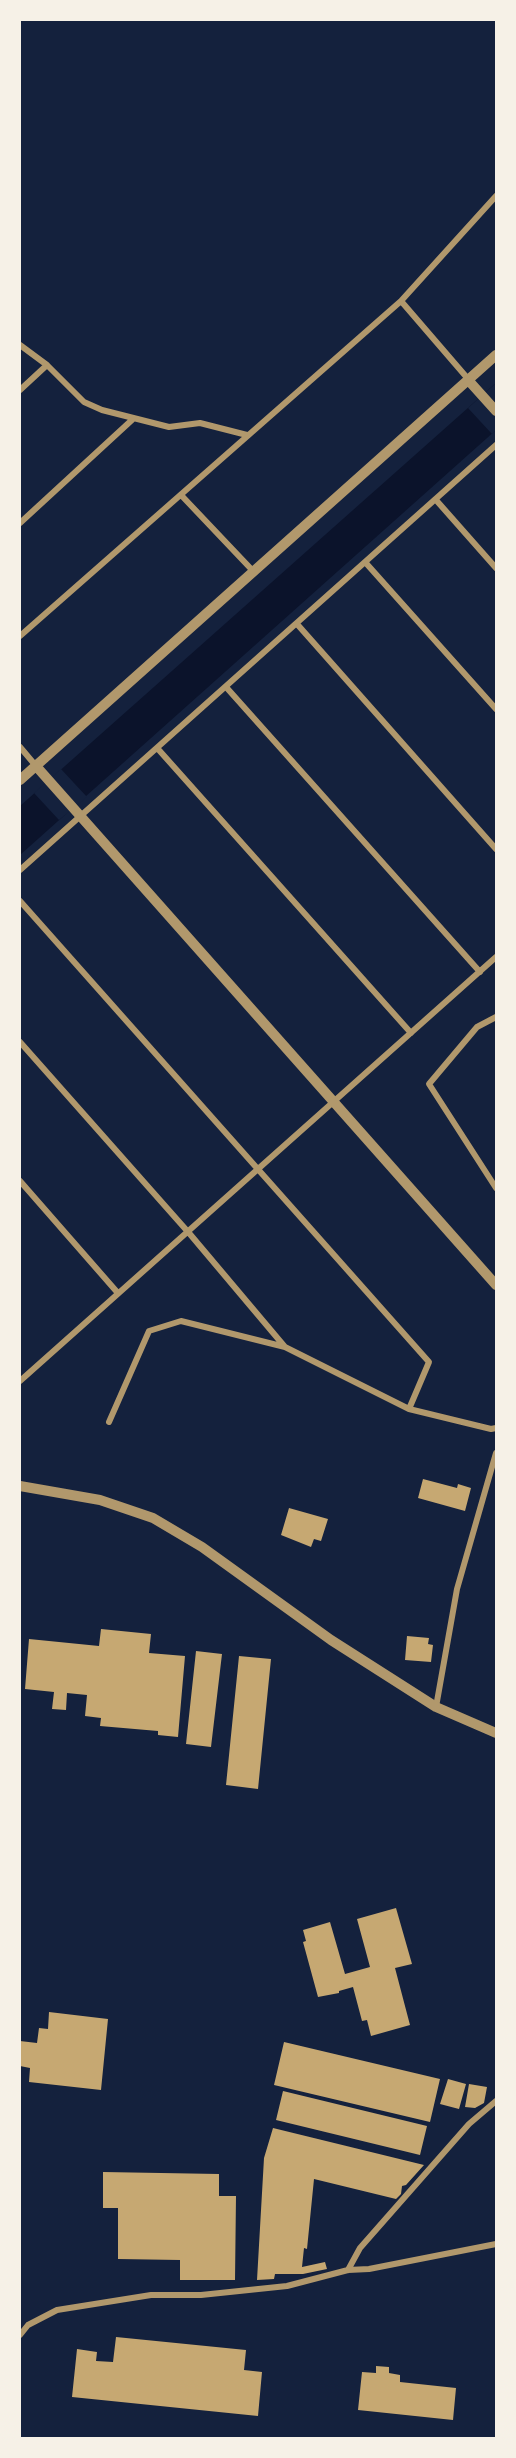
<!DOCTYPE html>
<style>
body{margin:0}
#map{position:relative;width:516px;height:2458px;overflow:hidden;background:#14213d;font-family:"Space Grotesk",sans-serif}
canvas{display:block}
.frame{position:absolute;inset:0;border:21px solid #f6f1e7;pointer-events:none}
</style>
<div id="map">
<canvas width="516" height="2458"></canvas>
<div class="frame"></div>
</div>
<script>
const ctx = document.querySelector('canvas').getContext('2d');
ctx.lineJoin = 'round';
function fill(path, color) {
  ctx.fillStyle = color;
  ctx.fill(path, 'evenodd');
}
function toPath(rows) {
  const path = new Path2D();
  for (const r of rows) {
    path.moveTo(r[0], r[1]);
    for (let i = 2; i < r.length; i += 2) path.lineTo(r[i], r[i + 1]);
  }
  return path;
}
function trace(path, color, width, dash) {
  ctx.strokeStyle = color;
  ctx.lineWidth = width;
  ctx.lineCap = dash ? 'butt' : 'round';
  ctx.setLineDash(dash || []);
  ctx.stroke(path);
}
const water = toPath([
 [496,383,496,430,20,855,20,806]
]);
const pier = toPath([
 [495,384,496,430,492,434,468,408],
 [61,769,87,797,59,820,34,793]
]);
const building = toPath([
 [423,1479,457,1488,458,1484,471,1488,465,1511,418,1498],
 [289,1508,328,1519,321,1541,314,1539,311,1547,281,1535],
 [101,1629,151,1634,149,1653,185,1656,178,1737,158,1735,158,1731,100,1726,101,1718,85,1716,87,1695,67,1693,66,1710,52,1709,54,1692,25,1689,29,1639,99,1646],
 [407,1636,429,1638,428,1644,433,1645,431,1662,405,1660],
 [196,1651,222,1654,211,1747,186,1744],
 [239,1656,271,1659,258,1789,226,1785],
 [396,1908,412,1964,395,1968,410,2025,371,2036,367,2020,362,2021,353,1987,339,1991,339,1993,318,1997,303,1942,306,1941,303,1930,330,1922,345,1974,370,1967,357,1919],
 [49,2012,108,2019,101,2090,29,2082,30,2068,20,2066,20,2041,37,2043,39,2028,48,2029],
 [284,2042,440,2079,430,2122,274,2085],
 [448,2079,466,2084,459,2109,440,2104],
 [469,2084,487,2087,484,2103,475,2108,465,2107],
 [283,2091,427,2126,420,2155,276,2120],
 [273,2128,424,2165,406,2185,402,2186,401,2194,396,2199,314,2179,307,2249,304,2248,302,2267,325,2262,327,2269,303,2274,275,2274,274,2279,257,2280,264,2158],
 [103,2172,219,2174,219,2196,236,2196,235,2280,180,2280,180,2260,118,2259,118,2208,103,2208],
 [116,2337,246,2350,244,2370,262,2372,258,2416,72,2397,77,2349,97,2352,96,2361,113,2362],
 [376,2366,389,2367,389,2373,400,2375,400,2382,456,2388,453,2420,358,2410,362,2372,376,2373]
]);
const minor = toPath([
 [401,301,469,380],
 [20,345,47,365],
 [20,390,47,365,84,402,102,410,169,427,200,423,247,435],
 [181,495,254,572],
 [436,500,496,568],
 [20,523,133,419],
 [365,562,496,709],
 [297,624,496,849],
 [20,636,401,301,496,196],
 [226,687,480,972],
 [20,747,36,766],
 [158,749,411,1033],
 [20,870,496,445],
 [20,901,429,1362,409,1409],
 [496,1017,477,1027,429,1084,496,1188],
 [20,1042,189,1233,285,1347,409,1409,491,1429,496,1428],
 [20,1181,117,1292],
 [20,1381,496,957],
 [109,1422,149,1331,181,1321,285,1347],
 [436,1707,457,1589,496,1453],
 [348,2270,360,2248,469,2124,496,2101],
 [20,2335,28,2325,57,2310,151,2295,201,2295,287,2286,348,2270,369,2269,496,2244]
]);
const tertiary = toPath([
 [469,381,496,411],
 [36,766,496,1285],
 [20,780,496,355],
 [20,1486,100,1500,153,1518,202,1547,331,1640,436,1707,496,1733]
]);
fill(water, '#0b132b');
fill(pier, '#14213d');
fill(building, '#c6a872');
trace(minor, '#b1986c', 6);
trace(tertiary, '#b1986c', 10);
</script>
